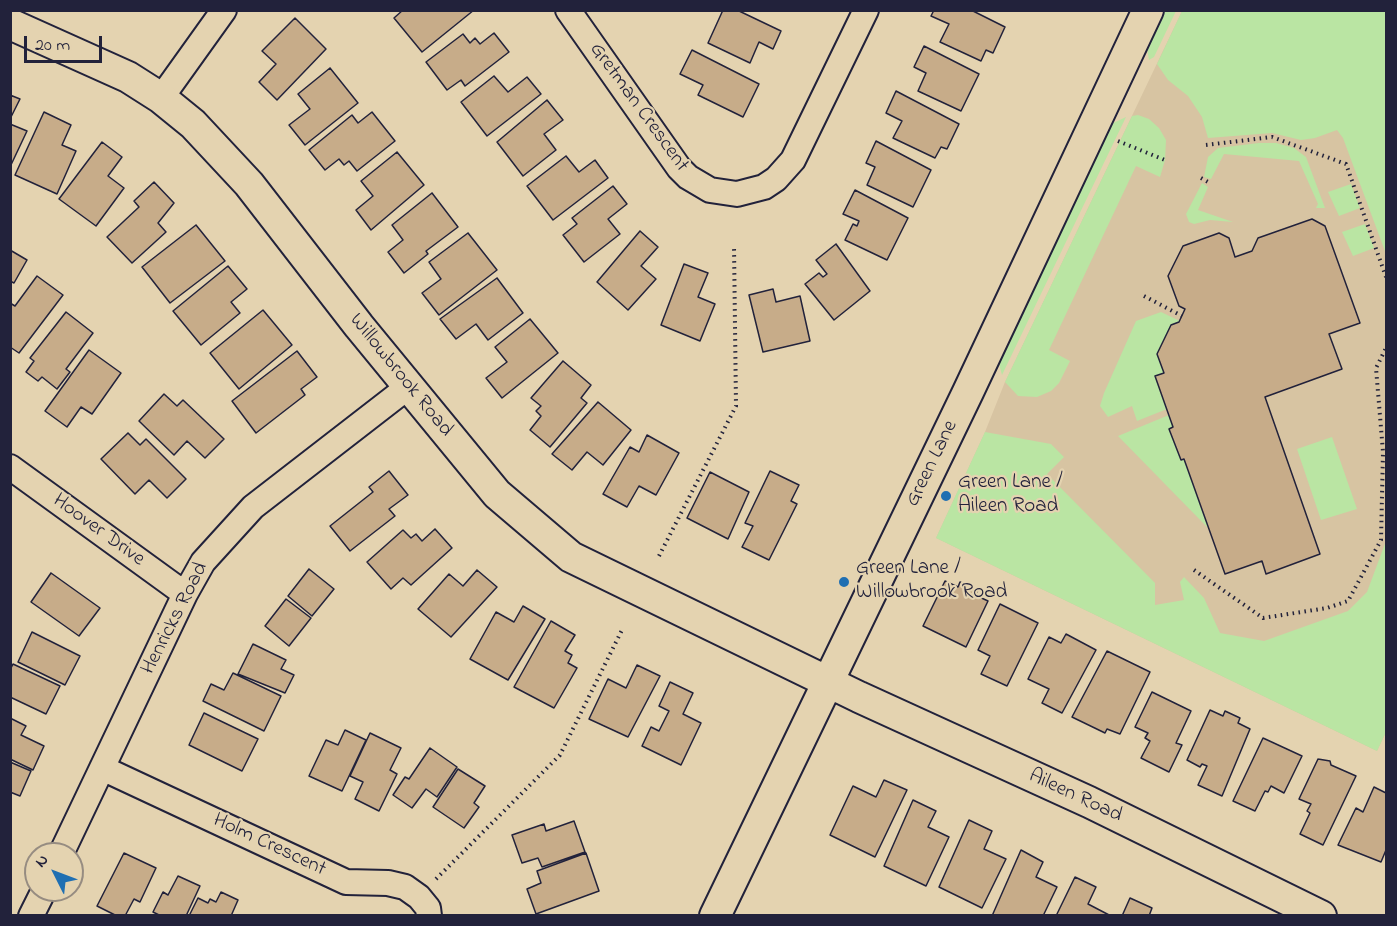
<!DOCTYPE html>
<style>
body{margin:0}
#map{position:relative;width:1397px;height:926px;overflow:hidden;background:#e4d3b0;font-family:"Indie Flower",sans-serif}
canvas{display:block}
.frame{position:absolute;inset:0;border:12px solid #22223b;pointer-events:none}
.north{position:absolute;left:24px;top:842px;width:60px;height:60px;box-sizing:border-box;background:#e4d3b0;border:2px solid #968c81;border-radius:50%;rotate:312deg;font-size:16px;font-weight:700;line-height:24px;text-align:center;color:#22223b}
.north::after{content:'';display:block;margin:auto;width:21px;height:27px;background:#1f6fb2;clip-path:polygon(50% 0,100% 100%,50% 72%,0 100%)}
.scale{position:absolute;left:24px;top:36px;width:78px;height:27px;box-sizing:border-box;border:3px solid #22223b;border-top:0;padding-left:8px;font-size:18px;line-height:21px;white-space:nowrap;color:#22223b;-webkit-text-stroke:4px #e4d3b0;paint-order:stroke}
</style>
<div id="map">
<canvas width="1397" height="926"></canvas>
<div class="frame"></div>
<div class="north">N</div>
<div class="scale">20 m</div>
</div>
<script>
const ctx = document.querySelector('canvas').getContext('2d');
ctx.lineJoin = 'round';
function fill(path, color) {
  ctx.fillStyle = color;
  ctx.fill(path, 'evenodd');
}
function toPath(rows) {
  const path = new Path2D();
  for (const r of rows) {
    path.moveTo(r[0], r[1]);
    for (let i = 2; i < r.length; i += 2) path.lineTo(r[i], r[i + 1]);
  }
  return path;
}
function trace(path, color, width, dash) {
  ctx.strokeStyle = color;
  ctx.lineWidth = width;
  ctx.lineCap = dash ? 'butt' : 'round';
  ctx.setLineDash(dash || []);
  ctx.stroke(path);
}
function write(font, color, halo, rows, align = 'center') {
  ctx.font = font + ' "Indie Flower",sans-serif';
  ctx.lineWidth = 4.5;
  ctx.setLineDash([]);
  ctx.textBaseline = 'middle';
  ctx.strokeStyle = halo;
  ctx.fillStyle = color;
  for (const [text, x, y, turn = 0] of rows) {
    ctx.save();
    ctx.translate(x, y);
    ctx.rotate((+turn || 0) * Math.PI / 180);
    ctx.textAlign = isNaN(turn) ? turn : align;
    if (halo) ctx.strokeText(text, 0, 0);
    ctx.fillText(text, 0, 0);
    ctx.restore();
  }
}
const built = toPath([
 [1182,11,1351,11,1386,35,1386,732,1377,751,936,538,985,432,1005,382]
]);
const green = toPath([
 [1165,11,1176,11,1154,57,1149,60,1147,48],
 [1182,11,1386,11,1386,254,1343,138,1337,130,1315,138,1301,140,1272,133,1208,138,1202,117,1188,96,1168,80,1157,64],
 [1138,115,1149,119,1159,128,1166,140,1165,160,1160,177,1136,166,1049,350,1070,361,1059,383,1051,391,1037,397,1018,396,1005,382,1132,116],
 [1126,117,1002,375,998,360,1111,124],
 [1259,143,1276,143,1294,148,1306,157,1325,208,1316,208,1318,204,1299,161,1224,154,1211,179,1204,177,1208,157,1218,148],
 [1202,183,1208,187,1198,210,1233,222,1210,220,1194,224,1189,222,1186,214],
 [1351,184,1360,208,1339,216,1328,192],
 [1365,224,1374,248,1353,256,1342,232],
 [1161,312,1180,321,1171,325,1157,354,1164,373,1155,377,1167,409,1137,421,1132,406,1108,417,1100,406,1104,393,1136,321],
 [1169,415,1173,427,1170,429,1181,459,1184,459,1208,528,1118,436],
 [985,432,1051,444,1064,457,1047,474,1155,583,1155,605,1184,600,1180,582,1184,577,1204,598,1220,633,1264,641,1348,611,1367,592,1386,541,1386,732,1377,751,936,538],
 [1332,437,1357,509,1321,520,1297,449]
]);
const building = toPath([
 [403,10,474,10,422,52,394,18,403,10],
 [723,10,737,10,781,31,773,49,759,42,750,63,708,43,723,10],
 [934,10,971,10,1005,27,993,53,986,50,981,61,940,42,949,24,931,16,934,10],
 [295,18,326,49,277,100,259,82,276,64,262,51,295,18],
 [494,33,509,52,465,86,461,80,447,90,426,62,463,34,470,43,475,38,480,44,494,33],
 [924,46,979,74,961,111,918,91,926,73,914,67,924,46],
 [692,50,759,84,743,117,698,95,703,85,680,74,692,50],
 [330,68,358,103,305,145,289,125,310,109,298,94,330,68],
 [494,76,508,92,527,77,541,94,487,136,461,102,494,76],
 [896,91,959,124,947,149,941,147,935,158,893,138,902,121,886,113,896,91],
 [10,95,20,99,10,119,10,95],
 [547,100,563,120,544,134,556,150,523,176,497,142,547,100],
 [44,112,71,125,62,145,76,151,57,194,15,175,44,112],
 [372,112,395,141,357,171,349,161,344,165,339,159,325,170,309,150,352,115,358,123,372,112],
 [10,124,27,131,10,167,10,124],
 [876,141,931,170,913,207,867,185,875,167,866,163,876,141],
 [102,142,122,157,108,176,124,188,96,226,59,199,102,142],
 [397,152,424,185,371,230,356,210,373,196,361,181,397,152],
 [566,156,579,172,595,160,608,178,553,220,527,186,566,156],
 [154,182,174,203,158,223,166,232,132,263,107,237,139,207,134,201,154,182],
 [613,186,627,204,608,219,620,234,584,262,563,235,577,224,572,218,613,186],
 [855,190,908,218,887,260,845,240,853,224,857,226,859,221,843,214,855,190],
 [432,193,458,227,426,251,428,254,404,273,388,252,403,240,392,225,432,193],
 [1312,219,1325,226,1360,323,1329,334,1342,369,1265,397,1320,554,1266,574,1262,561,1225,574,1184,459,1181,460,1169,429,1173,427,1155,376,1164,373,1157,354,1171,325,1179,322,1185,309,1179,306,1168,276,1183,246,1219,233,1229,238,1235,257,1252,251,1258,238,1312,219],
 [196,225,225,261,170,303,142,267,196,225],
 [640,231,658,247,641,266,656,279,628,310,597,282,640,231],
 [468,233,497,270,439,315,422,293,441,279,429,262,468,233],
 [836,244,870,291,834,320,805,284,819,273,823,277,827,274,816,260,836,244],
 [10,250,27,260,14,283,10,281,10,250],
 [684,264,708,273,698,297,715,304,700,341,661,325,684,264],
 [228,266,247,289,231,302,240,313,201,345,173,311,228,266],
 [37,276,63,295,19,353,10,347,10,303,15,306,37,276],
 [497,278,523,313,488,340,476,324,456,339,440,319,497,278],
 [773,289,776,302,800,296,810,341,763,352,749,295,773,289],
 [263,310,292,345,239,389,210,353,263,310],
 [66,312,93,333,66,369,70,372,57,389,42,377,38,381,26,372,34,361,30,358,66,312],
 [530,319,558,353,502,398,486,378,507,362,495,347,530,319],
 [89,350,121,373,92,414,81,407,67,427,45,411,89,350],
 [297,351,317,377,301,389,305,395,256,433,232,401,297,351],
 [563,361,591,385,581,398,587,403,550,447,530,430,541,416,536,411,541,406,531,398,563,361],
 [164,394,177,406,183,400,224,439,205,458,187,441,174,455,139,421,164,394],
 [598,402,631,430,603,465,587,452,572,470,552,454,598,402],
 [128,433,140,445,146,439,186,479,167,498,149,480,135,494,101,459,128,433],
 [647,435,679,453,656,495,639,486,627,507,603,494,630,447,639,452,647,435],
 [389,471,408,495,389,509,395,516,350,551,330,526,373,492,369,487,389,471],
 [770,471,799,485,791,501,797,504,769,560,742,547,753,526,745,523,770,471],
 [710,472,749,492,728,539,687,518,710,472],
 [435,529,452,548,411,585,403,578,391,589,367,562,403,530,411,538,416,534,422,541,435,529],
 [309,569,334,589,312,616,288,596,309,569],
 [477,570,497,587,451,637,418,609,449,574,463,586,477,570],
 [51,573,100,608,79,636,31,602,51,573],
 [945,581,958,587,960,582,978,590,975,595,988,601,966,647,923,626,945,581],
 [286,599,311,618,289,646,265,626,286,599],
 [1000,604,1038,623,1007,686,981,674,990,656,978,650,1000,604],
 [523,606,545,619,508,680,470,659,496,612,514,622,523,606],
 [551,621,575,635,565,651,572,655,568,663,577,668,554,708,514,687,551,621],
 [32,632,80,656,65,685,18,662,32,632],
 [1066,634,1096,650,1062,713,1042,703,1049,689,1028,679,1049,637,1061,643,1066,634],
 [253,644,286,660,281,669,294,675,285,693,238,674,253,644],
 [1107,651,1150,672,1120,734,1107,729,1105,733,1072,717,1107,651],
 [13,664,60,686,46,714,10,697,10,670,13,664],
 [637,665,660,676,628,737,589,719,608,679,626,688,637,665],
 [233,673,281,696,264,731,203,701,211,684,224,690,233,673],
 [670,682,693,693,683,714,701,723,681,765,642,746,651,727,659,731,669,711,659,706,670,682],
 [1152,692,1191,711,1176,743,1182,745,1169,772,1141,758,1150,741,1145,738,1148,733,1135,727,1152,692],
 [1210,710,1223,716,1225,711,1240,718,1238,723,1250,729,1222,796,1198,785,1207,766,1202,764,1200,767,1187,760,1210,710],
 [204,713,258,739,242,771,189,745,204,713],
 [10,718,26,726,21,735,44,746,33,770,10,759,10,718],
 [345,730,366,740,342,791,309,776,326,740,338,745,345,730],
 [370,733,401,748,390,770,397,774,379,811,355,799,363,782,350,776,370,733],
 [1263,738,1302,756,1284,793,1271,786,1268,792,1265,791,1255,811,1233,801,1263,738],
 [430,748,457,767,437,797,426,789,412,808,393,795,405,777,409,779,430,748],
 [1318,759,1330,761,1331,765,1356,776,1323,845,1300,834,1310,813,1307,811,1311,804,1299,799,1318,759],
 [10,762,31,771,20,796,10,792,10,762],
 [458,769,485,786,474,803,479,807,464,828,433,807,458,769],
 [884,780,907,790,875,857,830,835,853,786,876,797,884,780],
 [1374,787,1386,793,1386,850,1381,862,1338,845,1356,808,1363,812,1374,787],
 [913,800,936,811,928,827,949,837,926,886,884,866,913,800],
 [969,820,992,831,984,849,1006,859,982,908,939,887,969,820],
 [574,821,585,852,542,867,538,858,522,863,512,835,544,824,546,831,574,821],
 [1021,850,1043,862,1036,877,1057,887,1043,916,992,916,1021,850],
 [124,853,156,868,140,902,134,899,125,916,117,916,97,906,124,853],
 [586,853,599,891,536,914,527,889,541,883,537,871,586,853],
 [178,876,200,886,186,916,161,916,153,912,163,892,168,895,178,876],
 [1075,877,1096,887,1088,904,1111,916,1056,916,1075,877],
 [221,892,238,900,231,916,189,916,198,898,208,903,210,899,216,902,221,892],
 [1130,898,1152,908,1149,916,1122,916,1130,898]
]);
const path = toPath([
 [1118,141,1165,160],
 [1206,145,1272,137,1346,164,1386,277],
 [1201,178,1210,183],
 [1144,296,1182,316],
 [659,556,736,406,734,246],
 [1194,570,1263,618,1327,608,1348,601,1381,540,1383,452,1376,368,1386,348],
 [436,879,560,755,623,628]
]);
const minor = toPath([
 [568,10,679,168,688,177,710,190,737,194,764,187,776,179,793,160,866,10],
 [161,98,224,10],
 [10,467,185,594],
 [102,768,346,882,388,883,405,887,419,897,428,908,429,916],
 [61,854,185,594,203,562,253,507,408,387],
 [31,916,44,890]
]);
const tertiary = toPath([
 [10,24,128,77,161,98,193,124,249,184,359,326,497,494,571,557,859,697,1089,802,1321,916],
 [715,916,968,392,1148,10]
]);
const markers = [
 [946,496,6,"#1f6fb2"],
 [844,582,6,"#1f6fb2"]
];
const streetNames = [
 ["Gretman Crescent",638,108,54],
 ["Willowbrook Road",400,376,51],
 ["Green Lane",933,464,-64],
 ["Hoover Drive",98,531,36],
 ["Henricks Road",176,619,-63],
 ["Aileen Road",1075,797,25],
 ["Holm Crescent",269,846,25]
];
const poiNames = [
 ["Green Lane /",958,484],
 ["Aileen Road",958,508],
 ["Green Lane /",856,570],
 ["Willowbrook Road",856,594]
];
fill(built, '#d7c4a2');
fill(green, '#bae5a3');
fill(building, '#c7ac89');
trace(building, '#22223b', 1.5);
trace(minor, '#22223b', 28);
trace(tertiary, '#22223b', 34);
trace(path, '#22223b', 4, [1.5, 4.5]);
trace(minor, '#e4d3b0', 24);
trace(tertiary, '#e4d3b0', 30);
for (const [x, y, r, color] of markers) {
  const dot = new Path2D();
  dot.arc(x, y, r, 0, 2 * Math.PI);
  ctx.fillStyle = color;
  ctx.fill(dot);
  trace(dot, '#e4d3b0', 2);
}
write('21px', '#22223b', '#e4d3b0', streetNames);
write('21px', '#22223b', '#e4d3b0', poiNames, 'left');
</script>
